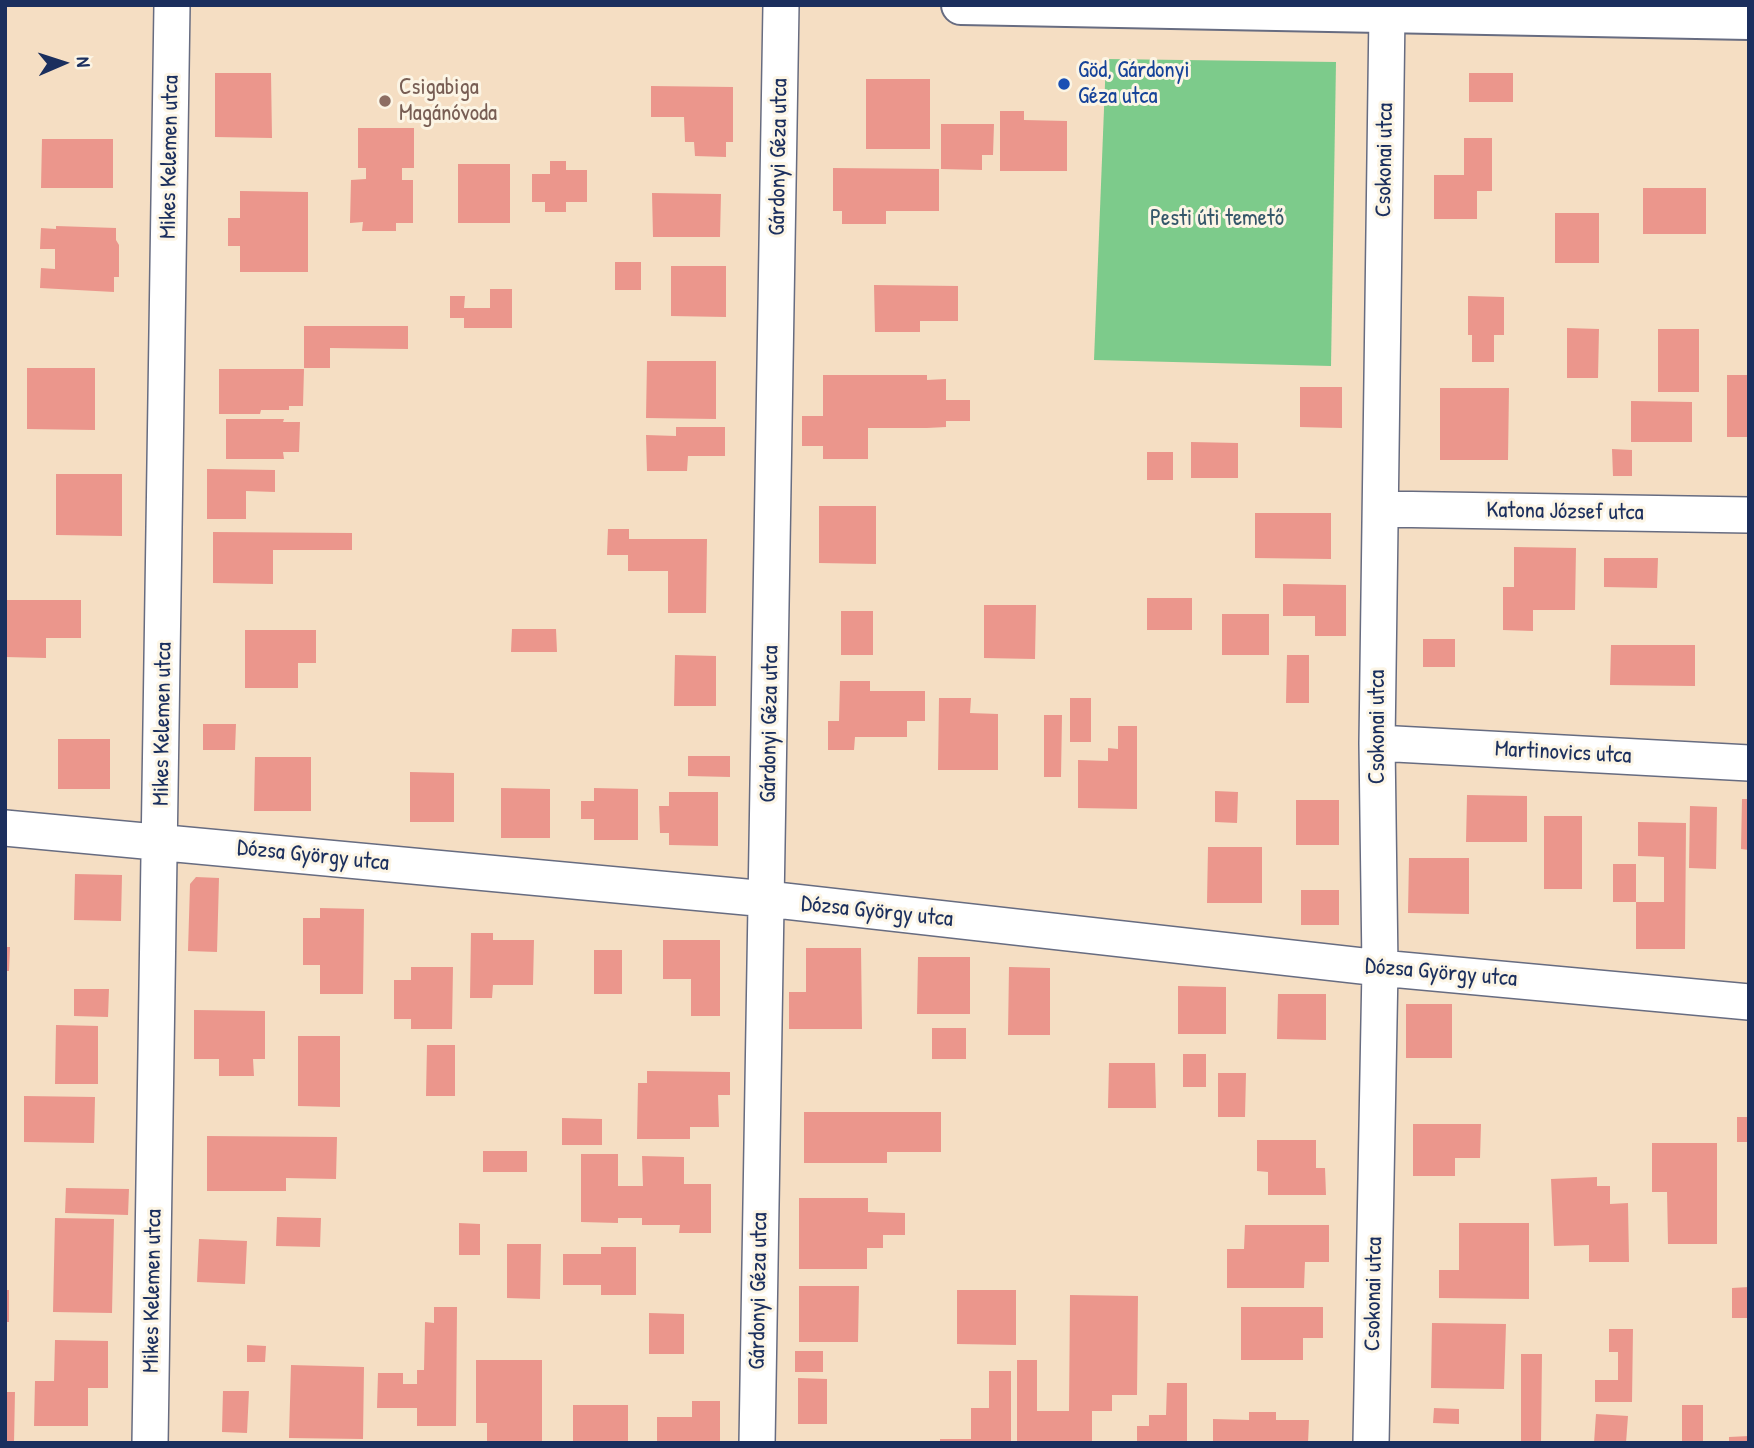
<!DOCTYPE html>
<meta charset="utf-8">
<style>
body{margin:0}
#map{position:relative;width:1754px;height:1448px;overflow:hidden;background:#f5dec3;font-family:"Patrick Hand",sans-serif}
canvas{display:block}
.frame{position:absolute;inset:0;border:7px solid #1b2f5e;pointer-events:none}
.north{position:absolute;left:28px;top:28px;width:70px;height:70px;-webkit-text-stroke:5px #fcf5e5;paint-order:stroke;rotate:87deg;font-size:19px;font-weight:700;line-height:28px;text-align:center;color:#1b2f5e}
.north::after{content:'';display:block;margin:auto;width:24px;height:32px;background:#1b2f5e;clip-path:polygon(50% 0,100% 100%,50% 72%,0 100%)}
</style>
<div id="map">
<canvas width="1754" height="1448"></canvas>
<div class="frame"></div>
<div class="north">N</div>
</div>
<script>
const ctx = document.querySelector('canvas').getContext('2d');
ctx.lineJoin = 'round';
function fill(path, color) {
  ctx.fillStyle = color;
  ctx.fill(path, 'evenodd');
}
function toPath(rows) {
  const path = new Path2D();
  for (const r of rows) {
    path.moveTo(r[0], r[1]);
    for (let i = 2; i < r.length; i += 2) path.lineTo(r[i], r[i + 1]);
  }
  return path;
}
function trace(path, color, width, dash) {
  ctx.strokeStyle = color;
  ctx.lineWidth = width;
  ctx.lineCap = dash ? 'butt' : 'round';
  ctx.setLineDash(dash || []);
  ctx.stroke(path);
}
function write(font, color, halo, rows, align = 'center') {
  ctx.font = font + ' "Patrick Hand",sans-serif';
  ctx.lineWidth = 6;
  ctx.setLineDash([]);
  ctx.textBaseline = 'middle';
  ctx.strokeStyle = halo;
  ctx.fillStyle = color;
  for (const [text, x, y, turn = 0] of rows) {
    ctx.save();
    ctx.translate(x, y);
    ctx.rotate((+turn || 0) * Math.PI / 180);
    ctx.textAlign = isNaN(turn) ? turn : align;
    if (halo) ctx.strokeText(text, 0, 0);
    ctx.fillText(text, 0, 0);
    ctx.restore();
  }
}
const green = toPath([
 [1106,59,1336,62,1331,366,1094,360]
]);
const building = toPath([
 [215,73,271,73,272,138,215,137],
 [1469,73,1513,73,1513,102,1469,102],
 [866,79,930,79,930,149,866,149],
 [651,86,733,87,733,142,726,142,726,157,695,156,694,142,685,142,684,117,651,117],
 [1000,111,1024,111,1024,120,1067,121,1067,171,1000,171],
 [941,124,994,124,993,155,982,155,982,170,941,169],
 [358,128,414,128,414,168,402,168,402,180,413,180,413,223,396,223,396,231,362,231,363,222,350,223,351,180,366,179,366,168,358,168],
 [1464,138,1492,138,1492,191,1477,191,1477,219,1434,219,1434,175,1464,175],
 [42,139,113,139,113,188,41,188],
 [550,161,566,161,566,170,587,170,587,202,566,202,566,212,545,212,545,202,532,202,532,174,550,174],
 [458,164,510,164,510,223,458,223],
 [833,168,939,169,939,211,886,211,886,224,842,224,842,211,833,211],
 [1643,188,1706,188,1706,234,1643,234],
 [240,191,308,192,308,272,240,272,240,246,228,246,228,218,240,218],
 [652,193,721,194,720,237,653,237],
 [1555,213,1599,213,1599,263,1555,263],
 [56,226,116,228,116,240,119,245,119,277,114,277,114,292,40,288,41,268,55,269,55,249,40,249,41,228,56,229],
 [615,262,641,262,641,290,615,290],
 [671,266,726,266,726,317,671,316],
 [874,285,958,286,958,321,920,321,920,332,875,332],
 [490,289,512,289,512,328,464,328,464,318,450,318,450,296,465,296,464,308,490,308],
 [1468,296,1504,297,1504,335,1494,335,1494,362,1472,362,1472,335,1468,335],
 [304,326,408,326,408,349,330,348,330,368,304,368],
 [1567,328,1599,329,1598,378,1567,378],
 [1658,329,1699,329,1699,392,1658,392],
 [647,361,716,361,716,419,646,418],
 [27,368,95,368,95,430,27,429],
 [219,369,304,369,303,406,289,406,289,410,261,410,260,414,219,414],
 [823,375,927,375,927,380,946,379,946,400,970,400,970,421,946,421,946,427,927,428,868,428,868,459,823,459,823,446,802,446,802,416,823,416],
 [1727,375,1749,375,1749,437,1727,437],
 [1300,387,1342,387,1342,428,1300,427],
 [1440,388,1509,388,1508,460,1440,460],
 [1631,401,1692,402,1692,442,1631,442],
 [226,419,284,419,283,422,300,422,299,452,283,452,284,459,226,459],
 [676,427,725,427,725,456,688,456,687,471,647,471,646,435,676,436],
 [1191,442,1238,443,1238,478,1191,478],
 [1612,449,1632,450,1632,476,1613,476],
 [1147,452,1173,452,1173,480,1147,480],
 [207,469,275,470,275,492,246,491,246,519,207,519],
 [56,474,122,474,122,536,56,535],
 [819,506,876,506,876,564,819,563],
 [1255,513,1331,513,1331,559,1255,558],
 [608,529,629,529,629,539,707,539,706,613,668,613,668,571,628,571,628,555,607,555],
 [213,532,352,533,352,550,273,550,273,584,213,583],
 [1514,547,1576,548,1575,610,1533,610,1533,631,1503,630,1503,587,1514,587],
 [1604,558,1658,558,1657,588,1604,587],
 [1283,584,1346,585,1346,636,1315,636,1315,616,1283,616],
 [1147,598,1192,598,1192,630,1147,630],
 [5,600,81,600,81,638,46,638,46,658,5,657],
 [984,605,1036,605,1035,659,984,658],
 [841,611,873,611,873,655,841,655],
 [1222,614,1269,614,1269,655,1222,655],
 [512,629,556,629,557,652,511,652],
 [245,630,316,630,316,663,298,663,298,688,245,688],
 [1423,639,1455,639,1455,667,1423,667],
 [1611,645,1695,645,1695,686,1610,685],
 [675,655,716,656,716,706,674,706],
 [1287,655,1309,655,1309,703,1286,703],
 [840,681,870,681,870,691,925,691,925,721,907,721,907,737,855,737,854,750,828,750,828,721,839,721],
 [939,698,971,698,970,713,998,714,998,770,938,770],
 [1070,698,1091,698,1091,742,1070,742],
 [1044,715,1062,715,1061,777,1044,777],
 [203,724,236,724,235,750,203,750],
 [1118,726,1137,726,1137,809,1078,808,1078,760,1108,761,1108,748,1118,749],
 [58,739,110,739,110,789,58,789],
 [688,756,730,756,730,777,688,776],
 [255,757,311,757,311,811,254,811],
 [410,772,454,773,454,822,410,822],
 [501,788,550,789,550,838,501,838],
 [594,788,638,789,638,840,594,840,594,819,581,819,581,801,594,801],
 [1215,791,1238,792,1237,823,1215,822],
 [669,792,718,792,718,846,669,845,669,833,660,833,659,806,669,806],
 [1467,795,1527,796,1527,842,1466,842],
 [1742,799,1749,799,1749,850,1741,849],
 [1296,800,1339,800,1339,845,1296,845],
 [1690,806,1717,807,1716,869,1689,868],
 [1544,816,1582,816,1582,889,1544,889],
 [1638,822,1686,823,1685,949,1636,949,1636,902,1664,902,1664,857,1638,856],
 [1208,847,1262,847,1262,903,1207,903],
 [1409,858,1469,858,1469,914,1408,913],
 [1613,864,1636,864,1636,902,1613,902],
 [75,874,122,875,121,921,74,920],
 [196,877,219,878,217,952,188,951,190,884],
 [1301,890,1339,890,1339,925,1301,925],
 [320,908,364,909,363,994,320,994,320,965,303,965,303,918,320,918],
 [471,933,493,933,493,940,534,940,533,985,493,985,492,998,470,998],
 [663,940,720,940,720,1016,691,1016,691,979,663,979],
 [5,947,10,947,9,971,5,971],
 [806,948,861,948,862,1029,789,1029,789,992,806,992],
 [594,950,622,950,622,994,594,994],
 [918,957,970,957,970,1014,917,1014],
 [411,967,453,967,452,1029,411,1029,411,1019,394,1019,394,980,411,980],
 [1009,967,1050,968,1050,1035,1008,1035],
 [1178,986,1226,987,1226,1034,1178,1034],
 [74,989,109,989,108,1017,74,1016],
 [1278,994,1326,994,1326,1040,1277,1039],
 [1406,1004,1452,1004,1452,1058,1406,1058],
 [194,1010,265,1011,265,1059,253,1059,254,1076,219,1076,219,1059,194,1059],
 [56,1025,98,1026,98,1084,55,1084],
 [932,1028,966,1028,966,1059,932,1059],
 [298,1036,340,1036,340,1107,298,1106],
 [427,1045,455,1045,455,1096,426,1096],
 [1183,1054,1206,1054,1206,1087,1183,1087],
 [1109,1063,1155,1063,1156,1108,1108,1108],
 [647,1071,730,1072,730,1095,718,1095,719,1127,690,1127,690,1139,637,1139,638,1083,647,1083],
 [1218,1073,1246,1073,1245,1117,1218,1117],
 [24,1096,95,1097,94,1143,24,1142],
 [804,1112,941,1112,941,1152,887,1152,887,1163,804,1163],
 [1737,1117,1749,1117,1749,1142,1737,1142],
 [562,1118,602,1119,602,1145,562,1145],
 [1413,1124,1481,1124,1480,1158,1455,1158,1455,1176,1413,1176],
 [207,1136,337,1137,336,1179,286,1178,286,1191,207,1191],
 [1257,1140,1316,1140,1316,1168,1325,1168,1326,1195,1268,1195,1268,1172,1257,1171],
 [1652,1143,1717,1143,1717,1244,1668,1244,1667,1192,1652,1192],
 [483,1151,527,1151,527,1172,483,1172],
 [581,1154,618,1154,618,1186,643,1186,642,1156,684,1157,684,1184,711,1184,711,1233,679,1233,680,1225,642,1225,642,1218,618,1218,618,1223,581,1222],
 [1597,1177,1597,1186,1610,1186,1610,1204,1628,1203,1629,1262,1589,1262,1589,1245,1554,1246,1551,1179],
 [66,1188,129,1189,128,1215,65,1213],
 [799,1198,868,1198,868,1212,905,1213,905,1235,883,1235,883,1248,867,1248,867,1269,799,1269],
 [277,1217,321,1218,320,1247,276,1246],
 [55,1218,114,1219,112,1313,53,1312],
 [459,1223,480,1224,480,1255,459,1255],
 [1459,1223,1529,1223,1529,1299,1439,1298,1439,1270,1459,1270],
 [1245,1225,1329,1225,1329,1262,1305,1262,1304,1288,1227,1288,1227,1249,1244,1249],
 [199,1239,247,1241,245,1284,197,1282],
 [507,1244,541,1244,540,1299,507,1298],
 [601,1247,636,1247,636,1295,601,1295,601,1285,563,1285,563,1254,601,1254],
 [799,1286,859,1286,858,1342,799,1342],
 [1749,1287,1749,1318,1732,1318,1732,1288],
 [5,1290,9,1290,9,1322,5,1322],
 [957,1290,1016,1290,1016,1345,957,1344],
 [1070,1295,1138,1296,1137,1395,1112,1395,1112,1411,1092,1411,1092,1443,1017,1443,1017,1360,1037,1360,1037,1411,1069,1411],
 [434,1307,457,1307,456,1426,417,1426,417,1408,377,1408,378,1373,403,1373,403,1384,417,1384,417,1370,424,1370,425,1322,434,1323],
 [1241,1307,1323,1307,1323,1338,1303,1338,1303,1360,1241,1360],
 [649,1313,684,1314,684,1354,649,1354],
 [1432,1323,1506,1324,1504,1389,1431,1388],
 [1609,1329,1633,1329,1632,1402,1595,1402,1595,1380,1618,1380,1618,1352,1609,1352],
 [55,1340,108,1341,108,1388,88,1388,88,1426,34,1426,35,1381,54,1381],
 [247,1345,266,1346,265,1362,247,1362],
 [795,1351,823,1351,823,1372,795,1372],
 [1521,1354,1542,1354,1541,1443,1521,1443],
 [476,1360,542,1360,542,1443,487,1443,487,1423,476,1423],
 [291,1365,364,1367,363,1439,289,1438],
 [989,1371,1011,1371,1011,1443,940,1443,940,1439,971,1439,971,1408,989,1408],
 [798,1378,827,1379,827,1424,798,1424],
 [1167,1383,1187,1383,1187,1443,1137,1443,1137,1426,1149,1426,1149,1415,1166,1415],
 [223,1391,249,1391,247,1433,222,1432],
 [5,1392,15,1392,14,1443,5,1443],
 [692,1401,720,1401,720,1443,657,1443,657,1417,692,1417],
 [573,1405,628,1405,628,1443,573,1443],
 [1682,1405,1703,1405,1703,1443,1682,1443],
 [1434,1408,1459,1409,1459,1424,1433,1423],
 [1249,1412,1276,1412,1276,1420,1309,1420,1308,1443,1213,1443,1213,1419,1249,1420],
 [1596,1414,1628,1416,1626,1443,1594,1443],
 [1749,1436,1749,1443,1729,1443,1729,1437]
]);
const street = toPath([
 [1381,509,1749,515],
 [1377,743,1749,763],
 [5,828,767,899,1380,968,1749,1002],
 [150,1443,172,5],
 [757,1443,781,5],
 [1371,1443,1380,968,1377,743,1387,12]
]);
const primary = toPath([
 [961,5,1749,20]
]);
const markers = [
 [1064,84,7,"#1a4fb4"],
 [385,101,7,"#8d6e63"]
];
const transitNames = [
 ["Göd, Gárdonyi",1078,71],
 ["Géza utca",1078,97]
];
const educationNames = [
 ["Csigabiga",399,88],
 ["Magánóvoda",399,114]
];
const streetNames = [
 ["Mikes Kelemen utca",170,157,-89],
 ["Gárdonyi Géza utca",779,157,-89],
 ["Csokonai utca",1385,160,-89],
 ["Katona József utca",1565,512,1],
 ["Mikes Kelemen utca",163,724,-89],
 ["Gárdonyi Géza utca",770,724,-89],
 ["Csokonai utca",1378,727,-90],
 ["Martinovics utca",1563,753,3],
 ["Dózsa György utca",313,856,6],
 ["Dózsa György utca",877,912,6],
 ["Dózsa György utca",1441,973,5],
 ["Mikes Kelemen utca",153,1291,-89],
 ["Gárdonyi Géza utca",759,1291,-89],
 ["Csokonai utca",1374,1294,-89]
];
const parkNames = [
 ["Pesti úti temető",1217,219]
];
fill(green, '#7dcb8b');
fill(building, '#eb968c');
trace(street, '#676c81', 38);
trace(primary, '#676c81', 42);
trace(street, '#fff', 35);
trace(primary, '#fff', 38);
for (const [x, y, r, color] of markers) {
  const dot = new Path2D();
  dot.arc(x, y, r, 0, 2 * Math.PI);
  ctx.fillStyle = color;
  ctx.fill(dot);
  trace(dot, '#fcf5e5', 2.5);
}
write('23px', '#164399', '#fcf5e5', transitNames, 'left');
write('23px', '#785e54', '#fcf5e5', educationNames, 'left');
write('23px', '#1b2f5e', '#fcf5e5', streetNames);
write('23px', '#345669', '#fcf5e5', parkNames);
</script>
